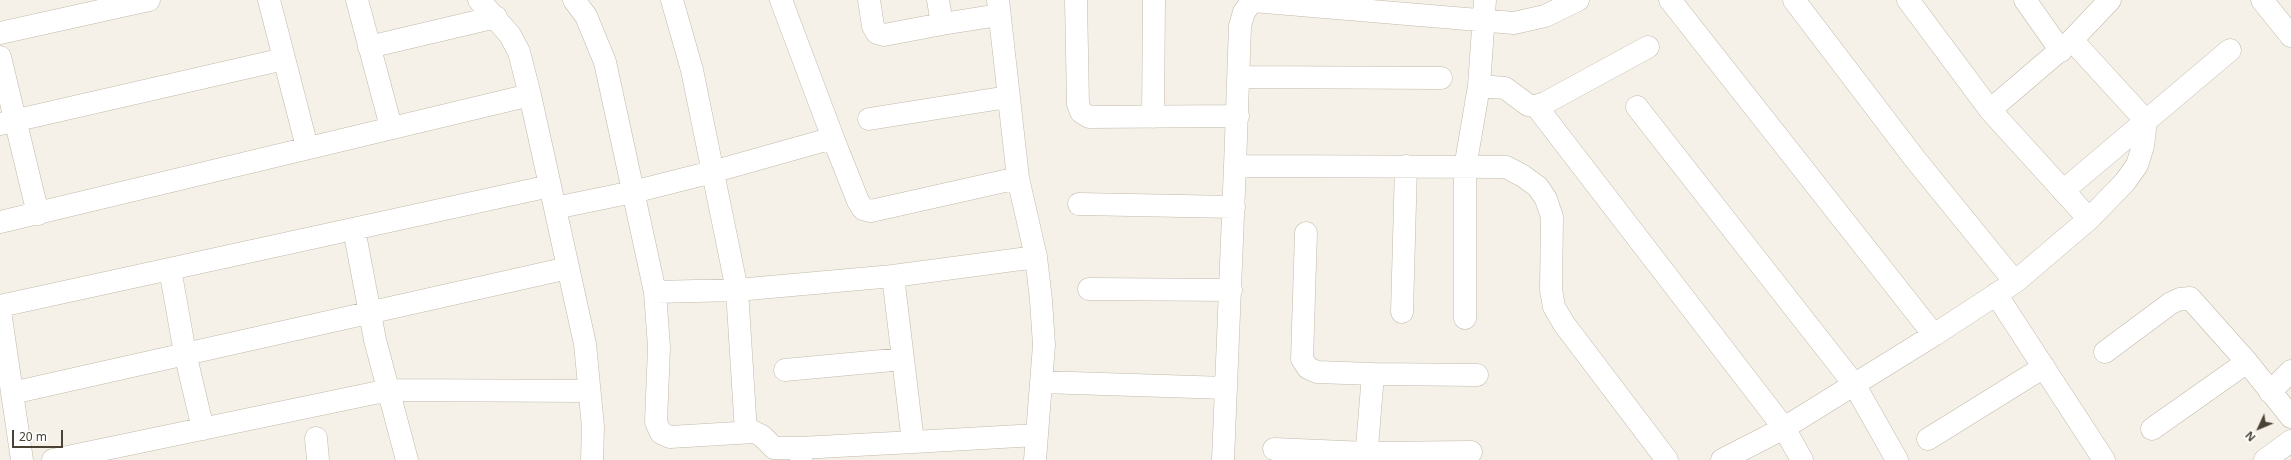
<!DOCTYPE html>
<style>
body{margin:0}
#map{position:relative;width:2291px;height:460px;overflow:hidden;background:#f5f1e8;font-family:"Noto Sans",sans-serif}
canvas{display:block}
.north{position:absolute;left:2239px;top:408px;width:40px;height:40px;-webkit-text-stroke:3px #fff;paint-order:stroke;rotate:226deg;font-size:11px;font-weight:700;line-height:16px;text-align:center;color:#4a4235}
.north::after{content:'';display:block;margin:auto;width:14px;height:18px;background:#4a4235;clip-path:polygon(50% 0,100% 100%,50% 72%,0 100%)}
.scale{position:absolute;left:12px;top:430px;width:51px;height:18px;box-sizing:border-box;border:2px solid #4a4235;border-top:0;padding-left:5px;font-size:12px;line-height:14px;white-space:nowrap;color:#4a4235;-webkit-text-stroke:3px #fff;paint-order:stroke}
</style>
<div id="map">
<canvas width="2291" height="460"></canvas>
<div class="north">N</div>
<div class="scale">20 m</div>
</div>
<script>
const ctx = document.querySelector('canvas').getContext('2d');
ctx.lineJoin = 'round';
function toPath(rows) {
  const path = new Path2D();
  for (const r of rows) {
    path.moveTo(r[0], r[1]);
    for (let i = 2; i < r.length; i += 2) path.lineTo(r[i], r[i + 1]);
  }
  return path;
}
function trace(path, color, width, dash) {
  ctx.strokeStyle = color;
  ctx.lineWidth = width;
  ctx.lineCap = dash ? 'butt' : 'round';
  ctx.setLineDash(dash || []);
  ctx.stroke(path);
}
const minor = toPath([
 [269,0,307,147],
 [357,0,391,127],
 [479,0,510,35,519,52,530,95,585,344,593,427,592,460],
 [574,0,586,16,605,62,655,292,737,290,893,276,913,442,800,448,801,460],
 [672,0,692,70,737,290,746,432],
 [869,0,873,26,877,33,884,35,942,24],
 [938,0,942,24,999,15],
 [998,0,1018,178,1036,257,1041,300,1044,345,1035,460],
 [1076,0,1078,104,1081,112,1089,117,1238,116],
 [1670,0,1934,335],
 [1794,0,1915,159,2015,282],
 [1908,0,1990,110],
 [2025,0,2061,51],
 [2262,0,2291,36],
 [1253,1,1514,23,1545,16,1578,0],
 [0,33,149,0],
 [2072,40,1990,110,2089,219],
 [369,47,496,17],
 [0,57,38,214],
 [1239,77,1441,78],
 [1479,86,1505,88,1528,105,1536,106,1545,103,1648,47],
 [1536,106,1784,428,1802,460],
 [1637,107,1854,384,1897,460],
 [1153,117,1154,0],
 [869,119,1008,97],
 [0,124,284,59],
 [833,138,858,201,863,209,871,211,1018,178],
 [1235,166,1240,26,1244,12,1253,0],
 [2063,191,2230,50],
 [1079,204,1234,207],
 [555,208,633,192,712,172,833,138,781,0],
 [0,222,530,95],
 [354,229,375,340,407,460],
 [1306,233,1302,359,1308,368,1317,372,1373,374,1366,460],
 [170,269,185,353,203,429],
 [893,276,1036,257],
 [1089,289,1231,290],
 [655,292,659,347,656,422,661,433,670,437,754,432,762,436,774,448,800,448],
 [1996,294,2104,460],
 [0,306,550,186],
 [0,311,22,460],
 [1402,312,1406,166],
 [1465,318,1465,168,1479,86,1485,0],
 [2105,352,2171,303,2180,299,2190,298,2247,362,2291,417],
 [785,370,903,359],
 [1373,374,1477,375],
 [1041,382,1226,388],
 [2270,392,2291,371],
 [12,393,568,268],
 [2152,429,2247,362],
 [316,438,318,460],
 [1928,439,2044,367],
 [913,442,1037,435],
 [1274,449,1367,453,1471,452],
 [53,460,389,390,589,391],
 [1223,460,1235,166,1506,167,1523,176,1538,187,1546,199,1552,217,1551,290,1554,307,1564,324,1667,460],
 [1722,460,1784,428,1934,335,2015,282,2089,219,2125,182,2137,165,2143,146,2146,121,2072,40,2110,0],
 [2265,460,2291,441]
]);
trace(minor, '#c2b9a9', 23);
trace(minor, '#fff', 22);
</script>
